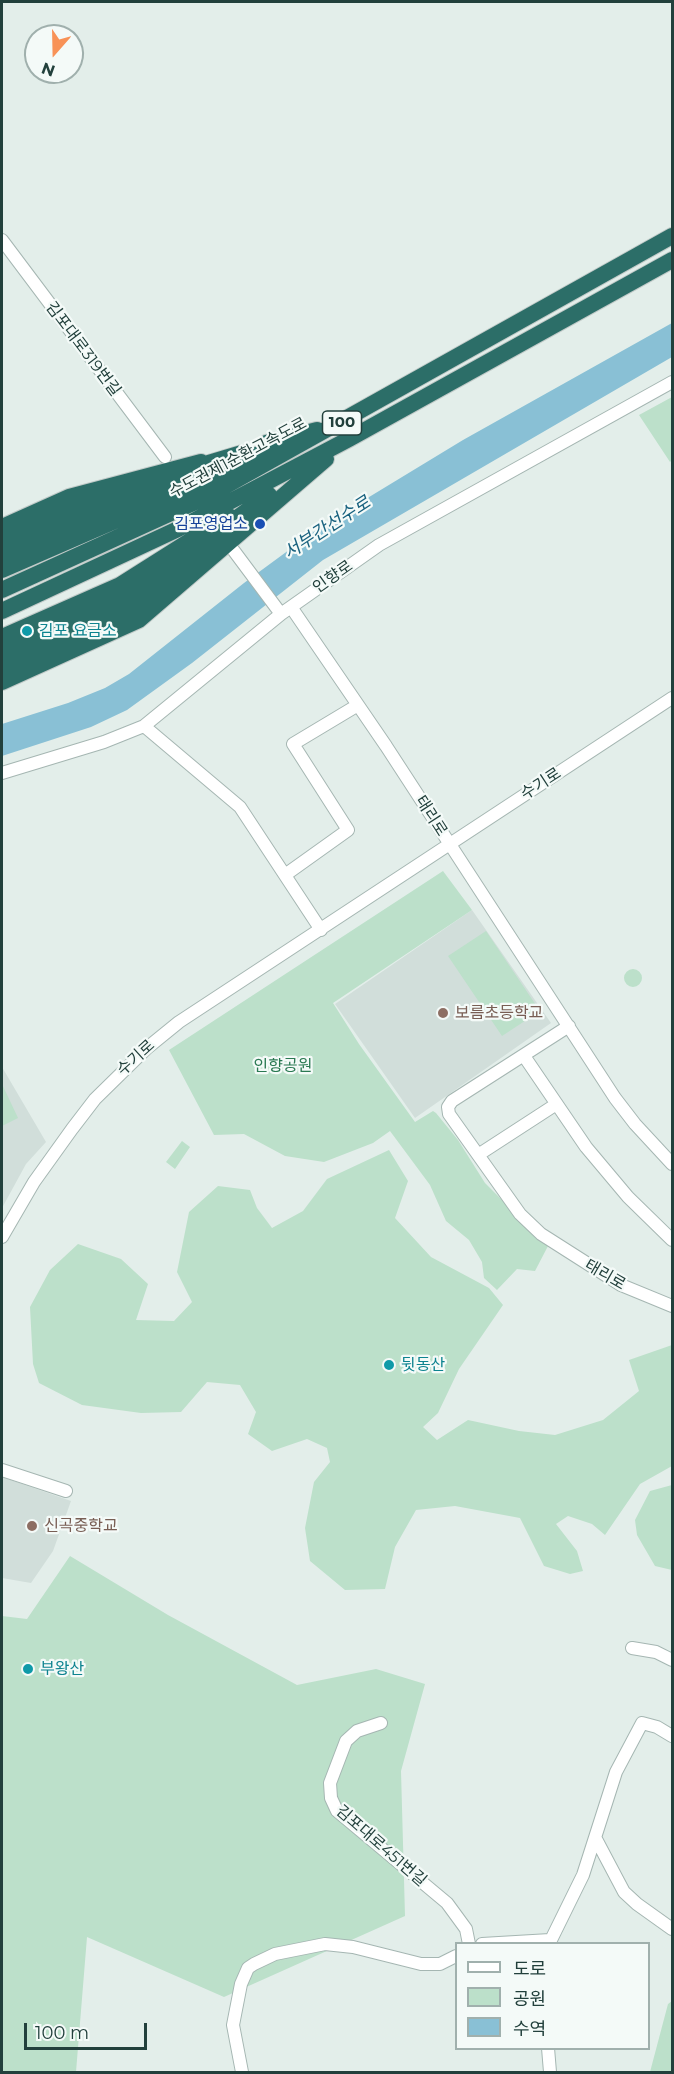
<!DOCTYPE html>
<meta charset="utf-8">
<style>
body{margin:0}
#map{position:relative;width:674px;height:2074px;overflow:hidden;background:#e3eeea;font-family:Montserrat,"Noto Sans KR",sans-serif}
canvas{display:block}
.frame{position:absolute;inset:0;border:3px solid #22403c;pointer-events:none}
.legend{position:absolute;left:455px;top:1942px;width:195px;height:108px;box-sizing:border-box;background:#f4faf8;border:2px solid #a0b0ad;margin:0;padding:8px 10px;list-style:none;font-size:18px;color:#22403c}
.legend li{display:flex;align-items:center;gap:12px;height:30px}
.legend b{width:30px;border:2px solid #a0b0ad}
.north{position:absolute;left:24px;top:24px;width:60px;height:60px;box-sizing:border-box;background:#f4faf8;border:2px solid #a0b0ad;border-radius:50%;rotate:200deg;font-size:16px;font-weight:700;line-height:24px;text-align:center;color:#22403c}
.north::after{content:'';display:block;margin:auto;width:21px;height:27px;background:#f89257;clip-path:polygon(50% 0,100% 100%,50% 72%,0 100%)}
.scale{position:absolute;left:24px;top:2023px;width:123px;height:27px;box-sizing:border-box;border:3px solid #22403c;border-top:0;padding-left:8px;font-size:18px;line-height:21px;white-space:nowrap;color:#22403c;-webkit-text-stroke:4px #f4faf8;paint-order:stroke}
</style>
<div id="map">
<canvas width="674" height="2074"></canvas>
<div class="frame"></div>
<ul class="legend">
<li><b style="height:8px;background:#fff"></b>도로</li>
<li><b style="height:16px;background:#bce0ca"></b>공원</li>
<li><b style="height:16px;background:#89c0d5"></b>수역</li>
</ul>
<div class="north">N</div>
<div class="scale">100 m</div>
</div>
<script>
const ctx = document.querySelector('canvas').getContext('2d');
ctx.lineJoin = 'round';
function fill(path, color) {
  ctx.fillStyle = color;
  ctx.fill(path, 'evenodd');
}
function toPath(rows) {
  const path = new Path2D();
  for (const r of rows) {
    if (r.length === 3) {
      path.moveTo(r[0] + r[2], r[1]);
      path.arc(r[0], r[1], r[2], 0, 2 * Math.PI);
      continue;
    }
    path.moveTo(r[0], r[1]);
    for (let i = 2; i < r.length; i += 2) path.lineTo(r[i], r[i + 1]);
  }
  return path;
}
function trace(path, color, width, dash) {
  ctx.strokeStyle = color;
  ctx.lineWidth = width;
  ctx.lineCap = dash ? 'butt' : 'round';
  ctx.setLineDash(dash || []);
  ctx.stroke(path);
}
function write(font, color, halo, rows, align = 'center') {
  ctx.font = font + ' Montserrat,"Noto Sans KR",sans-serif';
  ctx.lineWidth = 4.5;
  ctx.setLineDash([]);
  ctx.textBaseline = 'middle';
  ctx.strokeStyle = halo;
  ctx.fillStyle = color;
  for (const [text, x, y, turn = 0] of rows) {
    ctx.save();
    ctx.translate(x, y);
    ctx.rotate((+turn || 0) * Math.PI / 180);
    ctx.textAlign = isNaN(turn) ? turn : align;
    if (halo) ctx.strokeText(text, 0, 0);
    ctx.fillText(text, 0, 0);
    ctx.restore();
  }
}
const built = toPath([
 [472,910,551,1023,415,1118,335,1004],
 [2,1067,46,1142,26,1164,2,1208],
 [2,1477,71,1501,53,1551,31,1583,2,1578]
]);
const green = toPath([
 [672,397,672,460,670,462,639,415],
 [443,871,472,910,333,1003,359,1044,415,1122,433,1111,436,1113,458,1140,485,1183,548,1246,535,1271,517,1269,497,1290,484,1278,482,1262,469,1240,446,1221,430,1185,390,1131,373,1143,324,1162,285,1156,244,1134,214,1135,169,1050],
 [486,931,540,1011,502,1036,448,956],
 [633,978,9],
 [2,1084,18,1118,2,1126],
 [182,1141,190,1147,175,1169,166,1162],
 [389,1150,408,1181,395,1218,431,1257,489,1288,503,1305,459,1369,438,1413,423,1427,437,1440,468,1420,519,1431,555,1435,603,1420,639,1391,629,1360,672,1345,672,1466,640,1484,605,1535,592,1524,568,1516,556,1524,577,1551,583,1571,570,1574,544,1566,520,1518,455,1506,416,1510,395,1547,385,1589,345,1590,310,1561,305,1528,314,1482,330,1462,327,1448,307,1439,272,1451,248,1434,256,1412,240,1385,207,1382,181,1412,141,1413,82,1405,39,1383,33,1364,30,1307,50,1270,78,1244,121,1259,148,1284,136,1320,174,1321,192,1302,177,1272,189,1212,218,1186,250,1190,257,1208,272,1228,303,1211,327,1179],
 [672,1485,672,1570,655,1566,637,1535,635,1520,650,1491],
 [70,1556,168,1615,297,1685,376,1669,425,1684,401,1771,405,1916,224,1997,87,1937,76,2072,2,2072,2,1616,27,1619],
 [672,2001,672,2072,650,2072,668,2004]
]);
const water = toPath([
 [672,323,672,357,323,560,192,663,127,710,91,727,2,756,2,724,68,703,105,688,129,674,244,583,323,525,463,440]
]);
const minor = toPath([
 [2,240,165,457],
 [234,551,281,614],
 [291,607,386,746,615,1098,635,1124,672,1164],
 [144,726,240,807,321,930],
 [2,773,104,742,144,726,281,614,379,545,672,382],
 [285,875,348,830,293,744,358,705],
 [569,1026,452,1101,448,1107,449,1114,520,1214,541,1234,621,1285,672,1306],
 [524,1056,586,1147,628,1197,672,1240],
 [478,1155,555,1105],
 [2,1237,34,1182,72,1129,95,1099,147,1048,179,1022,672,698],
 [2,1470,66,1491],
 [632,1648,656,1652,672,1660],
 [381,1723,357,1731,346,1741,330,1783,331,1798,337,1811,447,1903,466,1929,469,1944],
 [596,1839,624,1892,637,1904,672,1929],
 [482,1944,550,1940],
 [549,1944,583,1875,616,1772,642,1723,657,1727,672,1736],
 [548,2048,550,2072],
 [242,2072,233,2025,241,1984,248,1968,254,1964,275,1954,325,1944,353,1947,421,1964,440,1964,456,1956]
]);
const highway = toPath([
 [266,443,317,430],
 [232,464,281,446],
 [192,468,242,453],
 [121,500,207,470],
 [227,525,269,495],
 [2,527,69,497,201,462],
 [2,542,74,510,120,495],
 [2,557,84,519,132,502],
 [174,569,237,522],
 [2,570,244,465],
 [2,590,204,498,672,236],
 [2,611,178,529,349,439,672,260],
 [2,637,120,585,229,516],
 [2,653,125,596,171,564],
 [2,667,131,609,185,567],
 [2,682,139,620,326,459]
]);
const markers = [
 [260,524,6,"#1a4fb4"],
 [27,631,6,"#0f9aa8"],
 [443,1013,6,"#8d6e63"],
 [389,1365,6,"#0f9aa8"],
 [32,1526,6,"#8d6e63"],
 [28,1669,6,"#0f9aa8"]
];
const shields = [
 [342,423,39]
];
const shieldNames = [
 ["100",342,423]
];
const streetNames = [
 ["김포대로319번길",83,349,53],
 ["수도권제1순환고속도로",238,458,-28],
 ["인향로",333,577,-35],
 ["수기로",541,784,-33],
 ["태리로",431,816,57],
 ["수기로",136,1058,-42],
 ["태리로",605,1275,30],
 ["김포대로451번길",381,1846,41]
];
const transitNames = [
 ["김포영업소",248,524]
];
const cultureNames = [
 ["김포 요금소",39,631],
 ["뒷동산",401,1365],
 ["부왕산",40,1669]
];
const educationNames = [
 ["보름초등학교",455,1013],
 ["신곡중학교",44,1526]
];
const parkNames = [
 ["인향공원",283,1066]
];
const waterNames = [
 ["서부간선수로",327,528,-33]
];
fill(built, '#d1deda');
fill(green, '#bce0ca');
fill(water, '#89c0d5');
trace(minor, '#a5b6b2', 14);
trace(highway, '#c1cac8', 18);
trace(minor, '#fff', 12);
trace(highway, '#2c6e68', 16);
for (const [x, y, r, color] of markers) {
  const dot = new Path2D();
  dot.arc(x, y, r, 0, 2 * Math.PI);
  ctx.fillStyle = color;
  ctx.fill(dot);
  trace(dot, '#f4faf8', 2);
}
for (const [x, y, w] of shields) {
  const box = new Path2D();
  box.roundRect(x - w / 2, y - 12, w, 24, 4.5);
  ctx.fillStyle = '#f4faf8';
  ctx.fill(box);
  trace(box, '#22403c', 1.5);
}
write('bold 15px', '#22403c', null, shieldNames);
write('16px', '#22403c', '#f4faf8', streetNames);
write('16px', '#164399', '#f4faf8', transitNames, 'right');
write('16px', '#0d838f', '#f4faf8', cultureNames, 'left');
write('16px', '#785e54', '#f4faf8', educationNames, 'left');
write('16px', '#2a7952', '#f4faf8', parkNames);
write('italic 18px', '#19627f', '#f4faf8', waterNames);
</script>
